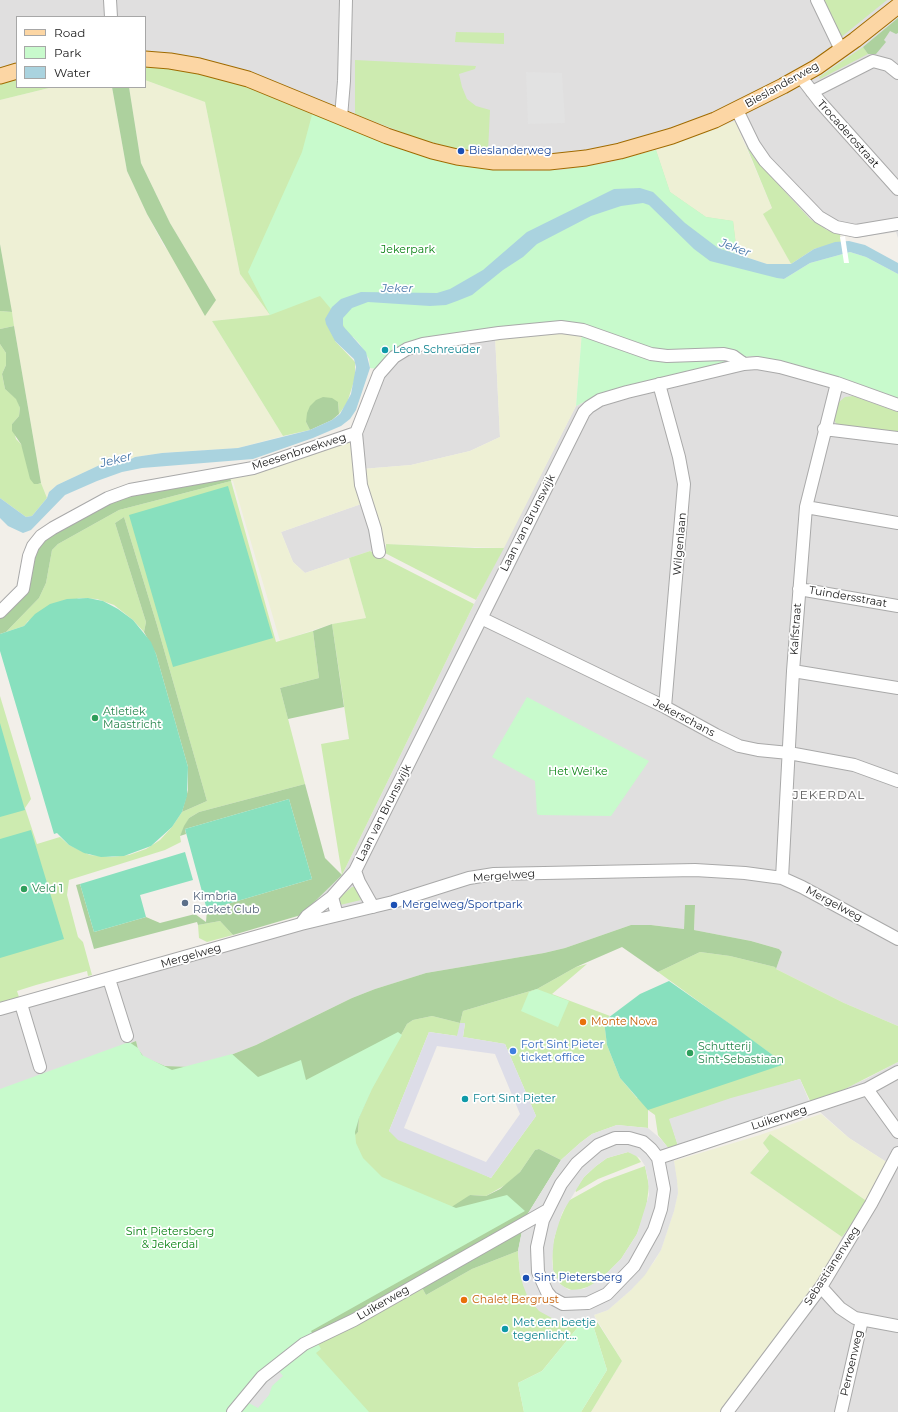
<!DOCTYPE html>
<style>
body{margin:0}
#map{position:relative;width:898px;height:1412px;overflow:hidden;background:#f2efe9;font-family:Montserrat,sans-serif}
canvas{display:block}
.legend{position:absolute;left:16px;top:16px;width:130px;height:72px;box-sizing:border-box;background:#fff;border:1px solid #a7a7a7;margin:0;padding:5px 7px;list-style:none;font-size:12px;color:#222}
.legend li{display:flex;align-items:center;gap:8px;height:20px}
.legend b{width:20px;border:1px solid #a7a7a7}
</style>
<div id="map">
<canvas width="898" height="1412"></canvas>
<ul class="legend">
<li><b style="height:5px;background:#fcd6a4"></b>Road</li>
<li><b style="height:11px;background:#c8facc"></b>Park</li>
<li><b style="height:11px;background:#aad3df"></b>Water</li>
</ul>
</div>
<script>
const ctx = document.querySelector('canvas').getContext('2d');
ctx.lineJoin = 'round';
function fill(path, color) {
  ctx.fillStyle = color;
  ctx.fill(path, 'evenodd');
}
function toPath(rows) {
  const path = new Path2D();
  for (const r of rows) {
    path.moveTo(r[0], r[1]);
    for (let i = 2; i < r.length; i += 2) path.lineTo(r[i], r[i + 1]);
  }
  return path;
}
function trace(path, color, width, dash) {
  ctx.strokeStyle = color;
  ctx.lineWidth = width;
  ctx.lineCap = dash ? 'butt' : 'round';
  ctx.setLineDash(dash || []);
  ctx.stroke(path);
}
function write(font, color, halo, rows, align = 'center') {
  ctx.font = font + ' Montserrat,sans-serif';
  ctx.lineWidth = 3.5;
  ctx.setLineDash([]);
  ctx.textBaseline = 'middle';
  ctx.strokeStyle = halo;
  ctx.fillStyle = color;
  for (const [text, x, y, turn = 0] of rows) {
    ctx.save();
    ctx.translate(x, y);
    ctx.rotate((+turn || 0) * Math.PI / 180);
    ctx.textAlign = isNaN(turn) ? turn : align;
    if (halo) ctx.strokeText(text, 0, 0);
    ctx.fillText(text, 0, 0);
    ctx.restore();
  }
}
const residential = toPath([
 [0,0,898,0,898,238,896,232,855,238,819,227,808,219,751,157,735,121,724,127,619,161,554,173,519,172,145,65,145,17,17,17,17,79,0,83],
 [495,335,500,437,470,451,411,465,362,469,362,438,377,391,390,365,418,348],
 [754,356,848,380,898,398,898,1026,844,1003,776,969,782,952,779,949,751,941,694,930,695,906,686,905,684,929,652,925,631,925,565,948,544,953,426,973,375,989,352,998,256,1045,213,1062,191,1067,165,1066,144,1057,138,1049,136,1041,0,1091,0,1013,300,926,301,915,342,875,474,604,576,406,594,397,743,357],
 [364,503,374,552,370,551,305,573,293,562,281,532],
 [898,1062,898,1412,722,1412,822,1274,842,1237,868,1202,888,1163,849,1138,810,1103,866,1079]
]);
const farmland = toPath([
 [145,80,205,102,240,274,270,315,212,321,283,436,238,448,162,453,135,457,127,461,104,463,57,485,49,492,47,498,41,483,0,244,0,100,53,87,112,87,127,171,147,214,164,246,216,300,170,223,141,163,129,87,145,87],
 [735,121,772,208,764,214,791,264,767,264,737,254,732,221,706,217,670,192,656,150],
 [582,331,576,406,504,548,383,544,362,469,411,465,470,451,500,437,495,335],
 [350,439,353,442,364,503,281,532,293,562,305,573,349,558,366,618,332,624,280,641,233,481,231,481,229,474],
 [821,1114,849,1138,888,1163,868,1202,770,1135,769,1150,750,1173,842,1237,822,1274,722,1412,591,1412,622,1361,594,1315,608,1310,631,1290,654,1262,661,1250,674,1211,678,1193,674,1161,760,1135]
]);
const grass = toPath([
 [822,0,887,0,840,38],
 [456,32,504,33,504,44,455,42],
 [863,47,868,54,820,79,819,77],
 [355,60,476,66,475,69,459,74,462,87,467,99,476,106,490,110,488,152,453,148,417,138,355,114],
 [145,64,210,73,492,167,528,171,561,170,608,163,656,150,670,192,706,217,733,221,737,254,718,248,335,341,355,362,355,378,347,403,339,414,338,402,306,422,310,430,283,436,212,321,270,315,240,274,205,102,145,80],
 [17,75,17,87,53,87,0,100,0,81],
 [746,145,755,159,810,219,827,230,840,234,841,242,814,249,791,264,763,214,772,208],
 [0,311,12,312,14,326,0,329],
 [0,344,6,353,6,365,2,374,5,389,17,399,20,408,19,416,12,424,16,439,21,444,38,484,41,483,47,498,32,516,26,517,0,498],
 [853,396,898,412,898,432,837,425,834,420,839,402,845,397],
 [231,481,276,642,313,631,319,678,280,688,305,784,199,812,189,818,180,836,181,842,165,850,69,880,67,895,78,937,83,942,92,975,88,976,87,971,36,985,17,991,19,997,0,1003,0,696,31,799,25,808,37,844,60,837,69,845,90,855,112,857,129,855,146,849,160,840,172,827,182,812,207,801,157,625,124,517,115,523,146,622,144,632,133,620,114,605,97,599,79,598,28,621,24,626,6,632,39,598,46,583,52,550,58,544,119,510],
 [386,544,475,548,504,548,476,600,385,553],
 [370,551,474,604,342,875,321,744,349,739,332,624,366,618,349,558],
 [352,887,355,887,361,900,340,905,339,898],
 [220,921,233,935,207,942,199,938,198,925],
 [700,952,730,956,775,967,776,969,844,1003,898,1026,898,1062,837,1093,811,1103,800,1079,670,1119,678,1146,669,1149,658,1135,655,1115,648,1110,648,1128,617,1125,592,1134,580,1143,561,1160,539,1149,535,1150,520,1172,507,1184,486,1196,470,1195,311,1347,420,1284,426,1295,472,1269,518,1251,520,1274,578,1323,596,1320,622,1361,591,1412,581,1412,607,1370,593,1325,578,1327,542,1371,518,1383,524,1412,0,1412,358,1132,359,1118,372,1088,407,1024,413,1020,432,1016,460,1023,463,1011,537,989,576,967,587,964,552,994,610,1016,604,1021,607,1045,620,1078,637,1098,785,1064,658,972],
 [465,1023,463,1037,505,1044,536,1116,491,1178,389,1131,429,1032,457,1036],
 [770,1134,868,1202,842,1237,750,1173,769,1151,763,1143],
 [628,1152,635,1154,641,1162,598,1179,576,1192,575,1190,584,1177,596,1166,607,1158],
 [645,1166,649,1186,646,1209,637,1234,621,1259,601,1279,591,1286,574,1291,564,1287,560,1284,553,1270,552,1249,557,1226,568,1201,604,1181]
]);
const forest = toPath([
 [898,18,898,33,896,34,890,31,884,40,886,42,876,54,868,54,863,47],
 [112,87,129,87,141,163,170,223,216,300,205,316,147,214,127,171],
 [0,244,12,312,0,311],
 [14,326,41,483,38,484,34,484,30,479,21,444,12,431,12,424,19,416,20,408,16,399,5,389,2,374,6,365,6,353,0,344,0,329],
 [323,397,332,398,338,402,339,414,332,420,310,430,306,422,307,413,310,406,316,400],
 [229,474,231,481,119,510,58,544,52,550,46,583,39,598,6,632,0,634,0,616,20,597,32,555,43,538,117,497],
 [124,517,157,625,207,801,182,812,188,790,188,767,156,654,144,632,146,622,115,523],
 [332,624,344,707,288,719,280,688,319,678,313,631],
 [305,784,325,858,342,875,301,915,233,935,220,921,198,925,197,922,94,949,76,885,80,884,94,932,146,917,160,923,195,914,206,922,207,910,312,879,289,799,185,829,186,834,180,836,184,826,189,818,199,812],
 [685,905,695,905,694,930,751,941,779,949,782,952,776,969,775,967,730,956,700,952,658,972,622,947,576,967,537,989,463,1011,460,1023,432,1016,413,1020,407,1024,372,1088,359,1118,358,1132,353,1137,0,1091,136,1041,138,1049,144,1057,165,1066,191,1067,213,1062,256,1045,352,998,375,989,426,973,544,953,565,948,631,925,651,925,684,929],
 [539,1149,561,1160,527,1215,313,1336,293,1331,331,1285,470,1195,486,1196,500,1189,520,1172,535,1150],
 [523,1226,518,1251,472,1269,426,1295,420,1284]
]);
const park = toPath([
 [313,111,492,167,528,171,561,170,608,163,656,150,670,192,706,217,733,221,737,254,718,248,744,268,784,279,810,263,850,252,866,257,898,274,898,398,848,380,754,356,743,357,594,397,576,406,582,331,569,329,418,348,378,369,370,368,369,359,359,343,345,329,342,322,320,296,270,315,248,272,302,152],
 [527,697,649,761,611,816,539,815,537,814,535,781,492,757],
 [537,989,569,1001,558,1027,521,1011,529,992],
 [398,1032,402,1035,372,1089,359,1118,355,1132,356,1143,363,1158,382,1177,456,1208,507,1195,525,1211,311,1331,321,1349,316,1353,369,1412,0,1412,0,1089,129,1042,138,1048,142,1055,172,1070,232,1054,258,1077,301,1060,306,1080],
 [593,1325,607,1370,581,1412,524,1412,518,1383,542,1371,578,1327]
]);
const pitch = toPath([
 [228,486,273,638,173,667,129,515],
 [88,598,103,601,118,609,133,620,151,642,156,654,188,767,187,796,182,812,172,827,151,846,124,856,101,857,84,853,69,845,57,833,54,834,0,651,0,634,24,626,35,614,50,604,67,599],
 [0,723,25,810,0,817],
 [289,799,312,879,207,910,185,829],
 [31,830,64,939,0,958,0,839],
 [185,852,193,880,140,895,146,917,94,932,80,884],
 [669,981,736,1028,785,1064,648,1110,620,1078,607,1045,604,1021,640,994]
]);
const parking = toPath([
 [526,72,562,73,565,123,528,124],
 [800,1079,810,1103,678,1146,669,1119,731,1098],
 [617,1125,648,1128,661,1139,669,1149,674,1161,677,1180,678,1193,674,1211,661,1250,645,1275,631,1290,608,1310,594,1315,596,1320,578,1323,559,1322,539,1311,528,1298,523,1285,520,1274,518,1251,523,1226,527,1215,561,1160,580,1143,592,1134],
 [628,1152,640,1158,645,1166,648,1179,649,1195,637,1234,621,1259,601,1279,584,1289,569,1290,560,1284,553,1270,552,1260,554,1239,562,1213,584,1177,596,1166,607,1158],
 [278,1370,283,1376,272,1386,269,1395,258,1408,247,1402]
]);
const plaza = toPath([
 [460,1023,465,1023,463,1037,505,1044,536,1116,491,1178,398,1140,389,1131,429,1032,457,1036],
 [437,1046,495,1054,520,1114,486,1162,404,1128]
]);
const water = toPath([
 [640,188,653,192,685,223,718,248,767,264,791,264,814,249,835,242,849,241,865,245,898,263,898,274,866,257,850,252,810,263,784,279,777,278,710,261,694,249,649,205,643,203,621,206,591,216,537,244,523,257,503,270,472,295,457,301,446,305,430,306,368,302,352,308,343,318,343,326,366,352,370,368,356,410,350,419,341,426,313,438,253,459,142,468,122,472,97,481,65,495,31,530,23,533,8,526,0,518,0,498,26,517,32,516,47,498,49,492,57,485,104,463,127,461,135,457,162,453,238,448,310,430,332,420,340,414,351,394,356,367,354,359,335,341,326,324,325,319,332,307,341,299,361,292,437,293,450,289,483,270,527,232,614,189]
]);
const pier = toPath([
 [845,236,849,263,844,263,840,237]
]);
const minor = toPath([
 [110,0,111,17],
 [817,0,841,50],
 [800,76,820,102,898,189],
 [812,92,873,61,888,65,898,73],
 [737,110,754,145,765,161,819,217,836,227,856,231,898,224],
 [341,117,344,81,346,0],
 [659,384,679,457,684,484,665,707],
 [824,429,898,438],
 [356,433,361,485,375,529,379,552],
 [806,507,898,523],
 [799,589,898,606],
 [0,612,23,589,29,556,33,546,41,536,53,528,108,498,130,490,253,468,356,433,379,374,394,357,407,349,423,344,499,333,561,327,583,330,651,354,667,356,724,354,733,356,744,364],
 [481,618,665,707,716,735,739,746,758,750,789,753,854,765,898,781],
 [793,671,898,688],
 [355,871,359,882,373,907],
 [782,878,793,671,806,507,837,383],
 [337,915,332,897,355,871,584,412,589,407,600,400,627,392,744,364,757,363,780,367,837,383,898,405],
 [301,924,307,916,332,897],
 [109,979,127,1036],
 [21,1004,40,1067],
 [0,1009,301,924,393,902,469,878,494,874,695,870,745,873,782,878,802,887,898,939],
 [867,1089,898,1132],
 [615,1138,629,1138,643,1142,651,1149,658,1158,664,1189,661,1209,654,1230,634,1266,607,1294,588,1303,563,1304,552,1298,547,1292,538,1272,537,1247,543,1220,561,1184,577,1163,598,1145,615,1138],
 [658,1158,867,1089,898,1072],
 [821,1287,840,1308,855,1318,898,1326],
 [233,1412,262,1377,304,1344,354,1320,546,1211],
 [727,1412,821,1287,871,1204,898,1153],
 [841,1412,862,1320]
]);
const major = toPath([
 [145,59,170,61,199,66,248,79,387,136,432,151,457,157,494,162,549,162,586,158,620,151,672,136,715,120,783,86,817,67,855,40,898,6],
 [0,76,17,71]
]);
const markers = [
 [461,151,4,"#1a4fb4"],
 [385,350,4,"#0f9aa8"],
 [95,718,4,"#2e9e5b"],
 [24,889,4,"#2e9e5b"],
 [185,903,4,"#5c6f8a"],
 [394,905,4,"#1a4fb4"],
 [583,1022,4,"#e8710a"],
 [513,1051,4,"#3f7fe0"],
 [690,1053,4,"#2e9e5b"],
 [465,1099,4,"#0f9aa8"],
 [526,1278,4,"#1a4fb4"],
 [464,1300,4,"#e8710a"],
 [505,1329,4,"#0f9aa8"]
];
const streetNames = [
 ["Bieslanderweg",782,85,-29],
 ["Trocaderostraat",848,134,48],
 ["Meesenbroekweg",299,452,-18],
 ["Laan van Brunswijk",528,523,-63],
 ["Wilgenlaan",680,544,-85],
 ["Tuindersstraat",848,597,10],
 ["Kalfstraat",796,629,-86],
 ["Jekerschans",684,718,28],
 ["Laan van Brunswijk",384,813,-63],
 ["Mergelweg",504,876,-4],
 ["Mergelweg",834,904,28],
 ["Mergelweg",191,956,-16],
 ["Luikerweg",779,1118,-18],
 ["Sebastianenweg",832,1266,-57],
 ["Luikerweg",383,1303,-30],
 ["Perroenweg",852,1363,-77]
];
const transitNames = [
 ["Bieslanderweg",469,151],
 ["Mergelweg/Sportpark",402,905],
 ["Sint Pietersberg",534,1278]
];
const parkNames = [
 ["Jekerpark",408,250],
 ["Het Wei'ke",578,772],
 ["Sint Pietersberg",170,1232],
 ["& Jekerdal",170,1245]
];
const cultureNames = [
 ["Leon Schreuder",393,350],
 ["Fort Sint Pieter",473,1099],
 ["Met een beetje",513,1323],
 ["tegenlicht...",513,1336]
];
const leisureNames = [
 ["Atletiek",103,712],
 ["Maastricht",103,725],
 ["Veld 1",32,889],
 ["Schutterij",698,1047],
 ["Sint-Sebastiaan",698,1060]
];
const serviceNames = [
 ["Kimbria",193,897],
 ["Racket Club",193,910]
];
const foodNames = [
 ["Monte Nova",591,1022],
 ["Chalet Bergrust",472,1300]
];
const shopNames = [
 ["Fort Sint Pieter",521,1045],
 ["ticket office",521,1058]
];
const waterNames = [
 ["Jeker",735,248,20],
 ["Jeker",397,288],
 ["Jeker",116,460,-14]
];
const neighbourhoodNames = [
 ["JEKERDAL",829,795]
];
fill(residential, '#e0dfdf');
fill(farmland, '#eef0d5');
fill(grass, '#cdebb0');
fill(forest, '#add19e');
fill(park, '#c8facc');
fill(pitch, '#88e0be');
fill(parking, '#e2e2e2');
fill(plaza, '#dddde8');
fill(water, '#aad3df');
fill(pier, '#fff');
trace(minor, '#a9a9a9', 14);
trace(major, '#a06b00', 17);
trace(minor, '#fff', 12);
trace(major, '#fcd6a4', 15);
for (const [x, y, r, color] of markers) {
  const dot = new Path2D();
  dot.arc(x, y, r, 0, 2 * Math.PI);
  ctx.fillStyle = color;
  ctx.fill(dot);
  trace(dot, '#fff', 1.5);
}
write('11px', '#222', '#fff', streetNames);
write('11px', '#164399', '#fff', transitNames, 'left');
write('11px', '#0c8416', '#fff', parkNames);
write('11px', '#0d838f', '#fff', cultureNames, 'left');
write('11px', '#27864d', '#fff', leisureNames, 'left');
write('11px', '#4e5e75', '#fff', serviceNames, 'left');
write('11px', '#c56008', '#fff', foodNames, 'left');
write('11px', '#366cbe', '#fff', shopNames, 'left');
write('italic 12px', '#4a7aab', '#fff', waterNames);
ctx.letterSpacing = '1px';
write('12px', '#555', '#fff', neighbourhoodNames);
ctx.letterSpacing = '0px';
</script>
